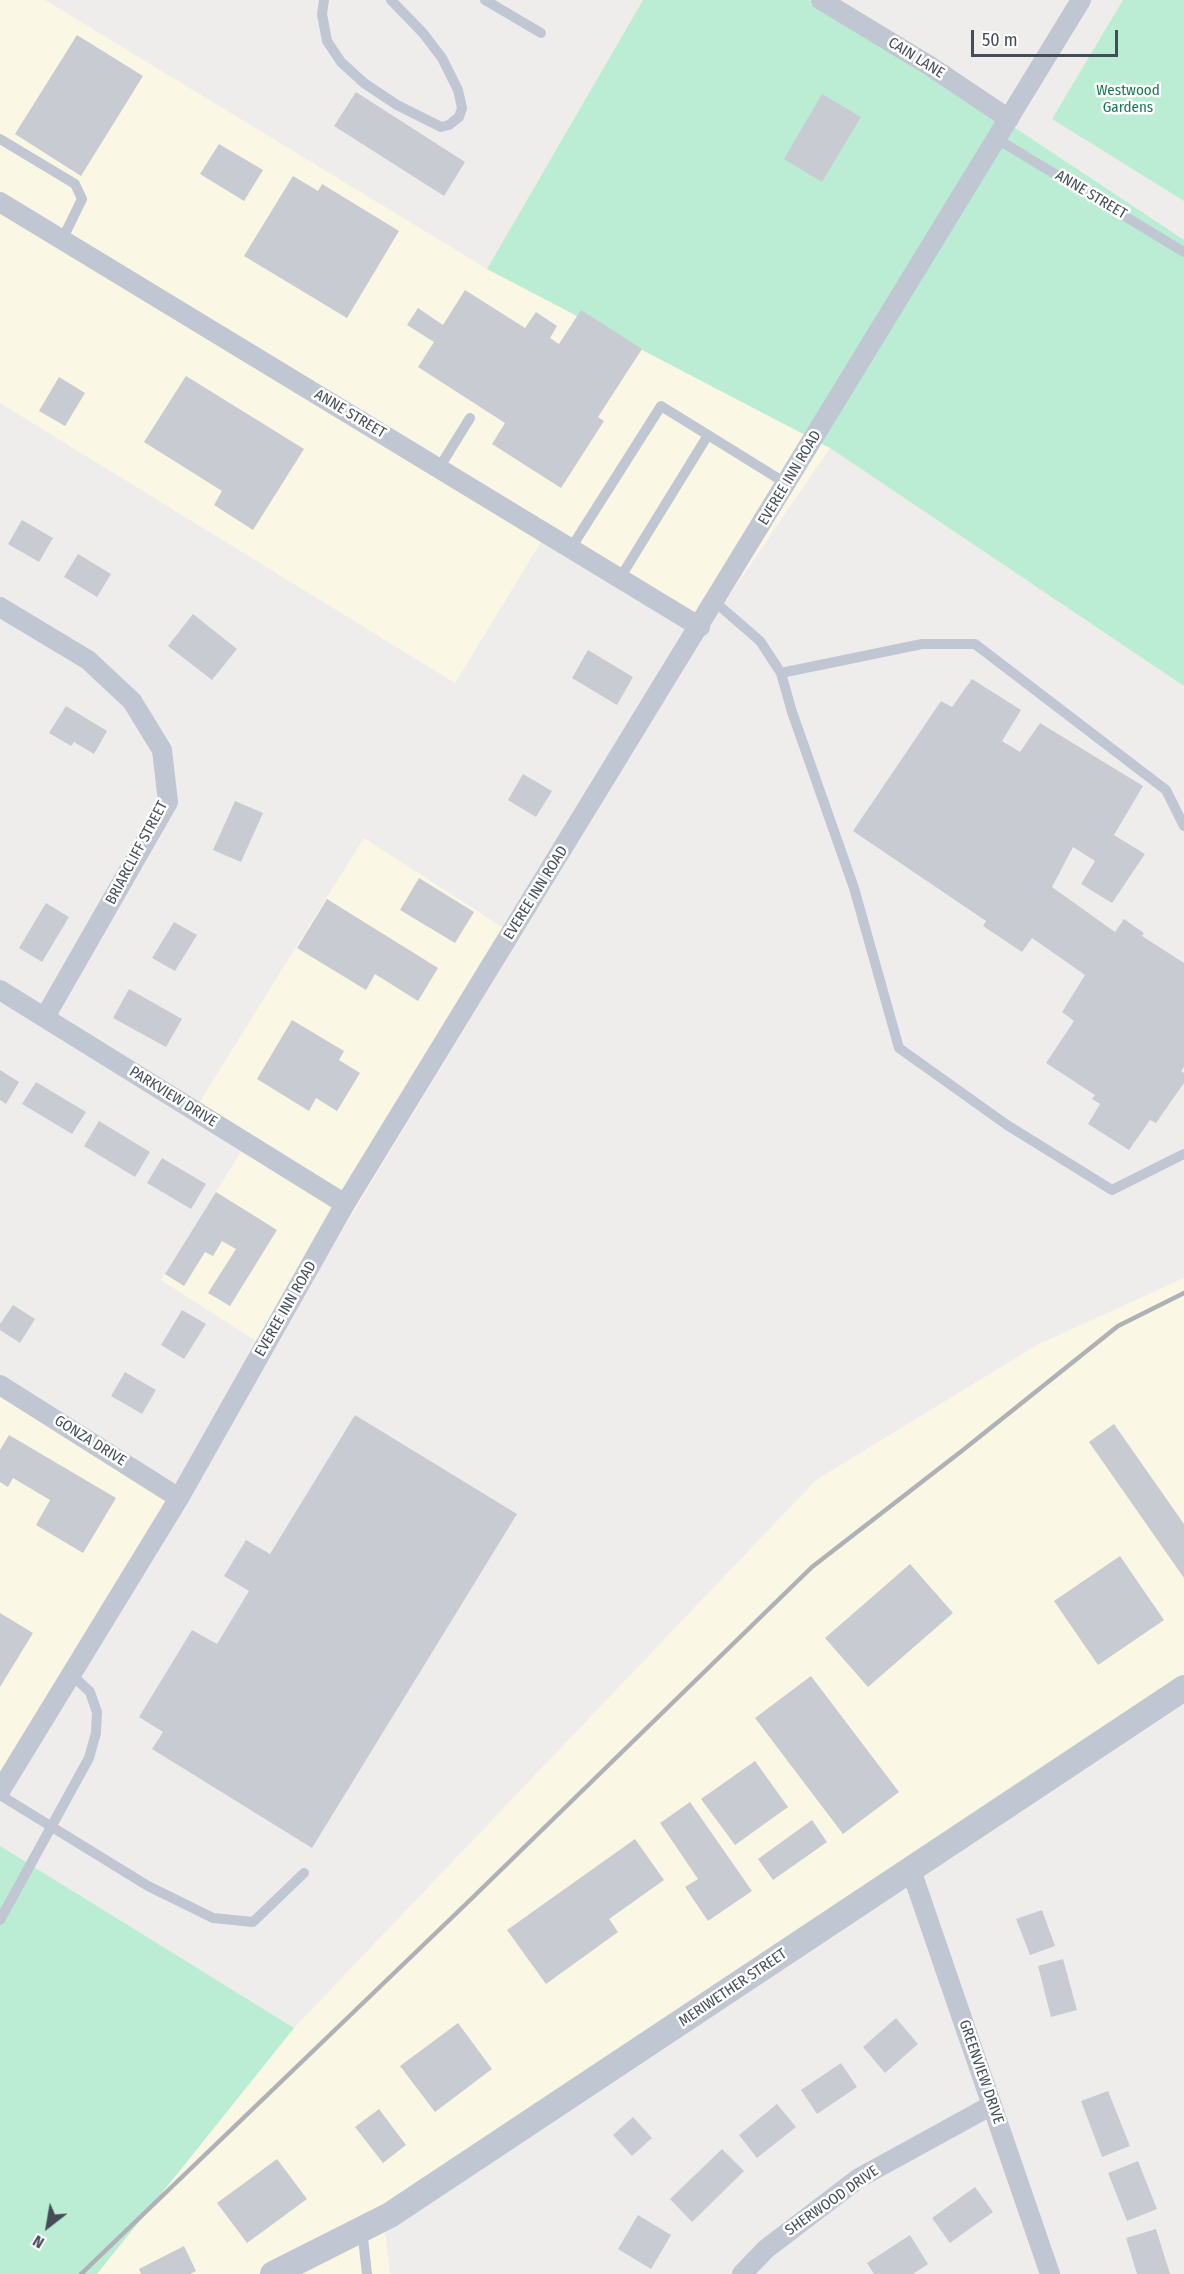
<!DOCTYPE html>
<style>
body{margin:0}
#map{position:relative;width:1184px;height:2274px;overflow:hidden;background:#efedec;font-family:"Fira Sans Condensed",sans-serif}
canvas{display:block}
.north{position:absolute;left:18px;top:2196px;width:60px;height:60px;-webkit-text-stroke:4px #fff;paint-order:stroke;rotate:211deg;font-size:16px;font-weight:700;line-height:24px;text-align:center;color:#454d59}
.north::after{content:'';display:block;margin:auto;width:21px;height:27px;background:#454d59;clip-path:polygon(50% 0,100% 100%,50% 72%,0 100%)}
.scale{position:absolute;left:971px;top:30px;width:147px;height:27px;box-sizing:border-box;border:3px solid #454d59;border-top:0;padding-left:8px;font-size:18px;line-height:21px;white-space:nowrap;color:#454d59;-webkit-text-stroke:4px #fff;paint-order:stroke}
</style>
<div id="map">
<canvas width="1184" height="2274"></canvas>
<div class="north">N</div>
<div class="scale">50 m</div>
</div>
<script>
const ctx = document.querySelector('canvas').getContext('2d');
ctx.lineJoin = 'round';
function fill(path, color) {
  ctx.fillStyle = color;
  ctx.fill(path, 'evenodd');
}
function toPath(rows) {
  const path = new Path2D();
  for (const r of rows) {
    path.moveTo(r[0], r[1]);
    for (let i = 2; i < r.length; i += 2) path.lineTo(r[i], r[i + 1]);
  }
  return path;
}
function trace(path, color, width, dash) {
  ctx.strokeStyle = color;
  ctx.lineWidth = width;
  ctx.lineCap = dash ? 'butt' : 'round';
  ctx.setLineDash(dash || []);
  ctx.stroke(path);
}
function write(font, color, halo, rows, align = 'center') {
  ctx.font = font + ' "Fira Sans Condensed",sans-serif';
  ctx.lineWidth = 5;
  ctx.setLineDash([]);
  ctx.textBaseline = 'middle';
  ctx.strokeStyle = halo;
  ctx.fillStyle = color;
  for (const [text, x, y, turn = 0] of rows) {
    ctx.save();
    ctx.translate(x, y);
    ctx.rotate((+turn || 0) * Math.PI / 180);
    ctx.textAlign = isNaN(turn) ? turn : align;
    if (halo) ctx.strokeText(text, 0, 0);
    ctx.fillText(text, 0, 0);
    ctx.restore();
  }
}
const commercial = toPath([
 [0,0,45,0,487,269,830,448,705,631,547,532,455,683,0,403],
 [364,838,519,938,270,1350,161,1280,244,1147,194,1111],
 [1184,1278,1184,1697,384,2223,390,2274,97,2274,294,2028,816,1480,1037,1345],
 [7,1379,186,1490,0,1797,0,1391]
]);
const green = toPath([
 [643,0,809,0,1011,125,1184,240,1184,686,830,448,487,269],
 [1123,0,1184,0,1184,201,1052,119],
 [0,1846,294,2028,97,2274,0,2274]
]);
const building = toPath([
 [77,35,143,76,81,176,15,134],
 [356,92,465,162,444,196,334,126],
 [822,94,861,117,822,182,784,159],
 [219,144,263,170,244,201,200,174],
 [293,176,318,191,322,184,399,231,347,318,244,256],
 [465,290,525,328,536,312,557,326,550,338,559,344,581,310,642,349,598,417,604,421,561,488,492,444,505,423,418,367,434,342,407,325,418,308,443,325],
 [186,376,304,449,253,530,214,505,222,491,144,442],
 [59,377,85,393,65,426,39,411],
 [22,520,53,538,39,562,8,544],
 [78,554,111,574,97,597,64,577],
 [193,614,237,649,212,680,168,646],
 [588,650,633,677,617,705,572,678],
 [972,679,1021,710,1002,741,1020,752,1040,723,1143,786,1114,835,1145,854,1112,903,1081,884,1095,861,1073,847,1052,887,1115,932,1124,919,1144,933,1142,936,1184,963,1184,1067,1181,1071,1184,1073,1184,1083,1156,1123,1150,1120,1129,1150,1088,1124,1100,1104,1092,1099,1095,1095,1046,1063,1074,1021,1062,1012,1085,975,1032,938,1022,952,983,926,986,921,853,831,941,701,952,707],
 [66,706,107,731,94,754,74,742,71,746,49,733],
 [523,774,552,791,536,817,508,800],
 [235,801,263,813,241,862,213,850],
 [419,878,474,912,455,943,400,910],
 [327,899,438,968,418,1001,375,974,366,990,297,948],
 [46,903,69,917,42,962,19,948],
 [174,922,197,935,175,971,152,958],
 [129,989,182,1019,166,1047,113,1018],
 [292,1020,344,1051,339,1060,360,1073,337,1111,316,1098,309,1111,257,1079],
 [0,1070,19,1082,6,1104,0,1100],
 [36,1082,86,1112,72,1134,22,1104],
 [99,1121,150,1152,135,1177,84,1146],
 [162,1158,206,1184,191,1209,147,1183],
 [216,1192,277,1230,230,1306,208,1293,236,1249,222,1241,213,1256,205,1252,184,1286,165,1274],
 [13,1305,35,1319,20,1343,0,1330,0,1324],
 [182,1310,206,1324,184,1359,161,1345],
 [125,1372,156,1390,142,1414,111,1396],
 [355,1415,517,1514,312,1848,152,1749,163,1732,139,1717,192,1630,217,1644,249,1591,224,1576,246,1540,270,1554],
 [1114,1424,1184,1524,1184,1578,1089,1442],
 [9,1435,116,1498,83,1553,36,1525,50,1500,13,1478,8,1487,0,1482,0,1450],
 [1120,1556,1164,1620,1098,1665,1054,1601],
 [910,1564,953,1613,868,1687,825,1638],
 [0,1613,33,1633,0,1687],
 [811,1676,899,1792,843,1834,755,1718],
 [755,1761,788,1807,735,1845,701,1799],
 [690,1802,752,1891,708,1921,685,1887,698,1879,660,1823],
 [812,1820,827,1842,773,1880,758,1859],
 [635,1839,664,1880,609,1919,618,1932,546,1984,507,1930],
 [1042,1910,1055,1946,1030,1955,1016,1919],
 [1063,1959,1077,2010,1051,2017,1038,1966],
 [896,2018,918,2044,885,2073,863,2047],
 [458,2023,492,2069,435,2112,400,2066],
 [841,2063,857,2087,817,2114,801,2090],
 [1108,2091,1130,2146,1102,2157,1081,2101],
 [777,2104,796,2127,757,2158,739,2135],
 [379,2109,406,2145,383,2163,355,2127],
 [633,2117,652,2138,632,2156,613,2135],
 [722,2149,744,2171,692,2222,670,2199],
 [277,2159,307,2199,247,2243,217,2203],
 [1138,2161,1157,2209,1127,2221,1108,2173],
 [975,2187,993,2212,950,2243,932,2218],
 [638,2215,671,2235,651,2269,618,2249],
 [1156,2229,1170,2274,1137,2274,1126,2238],
 [910,2235,928,2264,913,2274,874,2274,867,2263],
 [184,2246,196,2271,190,2274,141,2274,139,2269]
]);
const service = toPath([
 [324,0,322,14,327,41,341,62,364,83,397,105,441,127,449,125,459,117,462,108,458,90,442,58,423,33,391,0],
 [485,0,541,33],
 [0,139,75,184,82,199,62,240],
 [997,139,1184,252],
 [439,468,470,418],
 [571,548,661,406,708,435],
 [620,578,708,435,787,484],
 [715,602,760,641,781,673,792,712,854,888,899,1048,1007,1125,1112,1190,1184,1154],
 [781,673,922,644,975,644,1166,790,1184,826],
 [0,1795,148,1886,213,1918,253,1922,304,1873],
 [0,1920,89,1758,96,1733,97,1712,90,1692,71,1674],
 [362,2229,367,2274]
]);
const minor = toPath([
 [821,0,930,66,1009,119],
 [0,202,700,627],
 [0,607,88,660,132,701,162,750,168,802,45,1017],
 [0,990,345,1204],
 [0,1385,179,1498],
 [0,1791,179,1498,345,1204,1081,0],
 [911,1870,1050,2274],
 [742,2274,766,2249,859,2178,992,2105]
]);
const tertiary = toPath([
 [273,2274,390,2215,1184,1688]
]);
const rail = toPath([
 [81,2274,467,1903,812,1567,963,1450,1118,1326,1184,1293]
]);
const streetNames = [
 ["CAIN LANE",916,58,32],
 ["ANNE STREET",1091,195,31],
 ["ANNE STREET",350,414,31],
 ["EVEREE INN ROAD",790,478,-59],
 ["BRIARCLIFF STREET",137,853,-62],
 ["EVEREE INN ROAD",536,893,-58],
 ["PARKVIEW DRIVE",173,1097,32],
 ["EVEREE INN ROAD",286,1309,-60],
 ["GONZA DRIVE",90,1441,32],
 ["MERIWETHER STREET",733,1988,-34],
 ["GREENVIEW DRIVE",981,2072,71],
 ["SHERWOOD DRIVE",832,2201,-35]
];
const parkNames = [
 ["Westwood",1128,91],
 ["Gardens",1128,108]
];
fill(commercial, '#fbf7e5');
fill(green, '#bbedd4');
fill(building, '#c9cbd2');
trace(service, '#c0c7d2', 10);
trace(minor, '#c0c7d2', 20);
trace(tertiary, '#c0c7d2', 26);
trace(rail, '#afb1b7', 4.5);
write('15px', '#454d59', '#fff', streetNames);
write('15px', '#197854', '#fff', parkNames);
</script>
